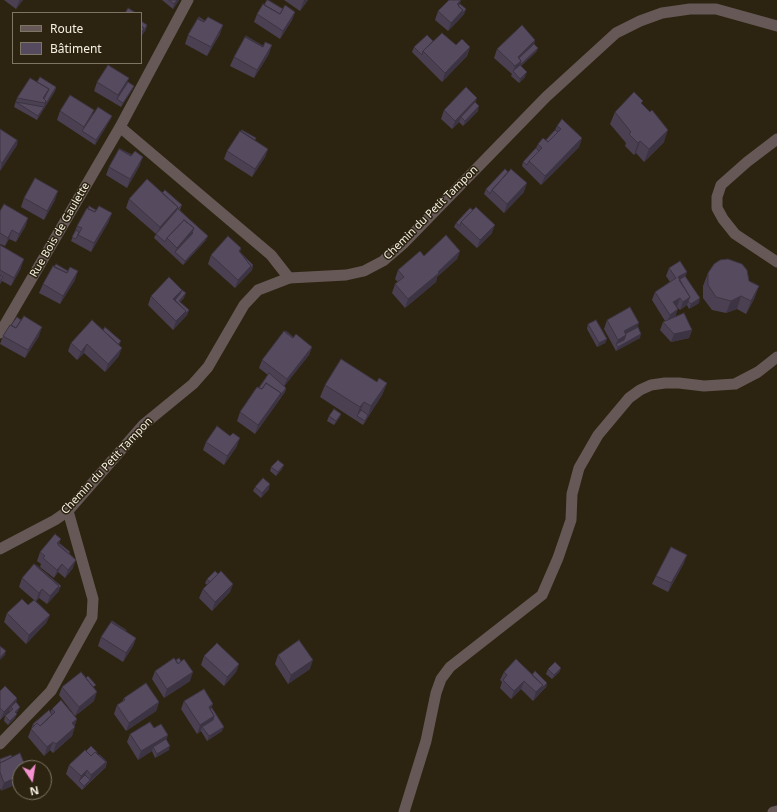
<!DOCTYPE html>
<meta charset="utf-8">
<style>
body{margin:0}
#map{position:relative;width:777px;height:812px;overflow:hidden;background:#2c2410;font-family:"Noto Sans",sans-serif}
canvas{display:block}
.legend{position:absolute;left:12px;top:12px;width:130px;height:52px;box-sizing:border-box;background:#2c2410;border:1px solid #7d7665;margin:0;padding:5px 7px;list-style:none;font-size:12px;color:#f7f1e5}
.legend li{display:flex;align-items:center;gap:8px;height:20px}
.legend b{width:20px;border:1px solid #7d7665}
.north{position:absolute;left:12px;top:760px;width:40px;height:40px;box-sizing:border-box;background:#2c2410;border:1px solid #7d7665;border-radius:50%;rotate:168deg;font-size:11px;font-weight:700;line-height:16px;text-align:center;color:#f7f1e5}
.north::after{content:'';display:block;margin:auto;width:14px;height:18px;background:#f590d1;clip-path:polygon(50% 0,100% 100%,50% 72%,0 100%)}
</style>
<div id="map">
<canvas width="777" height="812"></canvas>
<ul class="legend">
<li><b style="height:5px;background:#665856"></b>Route</li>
<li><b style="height:11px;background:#564a5e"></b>Bâtiment</li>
</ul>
<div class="north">N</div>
</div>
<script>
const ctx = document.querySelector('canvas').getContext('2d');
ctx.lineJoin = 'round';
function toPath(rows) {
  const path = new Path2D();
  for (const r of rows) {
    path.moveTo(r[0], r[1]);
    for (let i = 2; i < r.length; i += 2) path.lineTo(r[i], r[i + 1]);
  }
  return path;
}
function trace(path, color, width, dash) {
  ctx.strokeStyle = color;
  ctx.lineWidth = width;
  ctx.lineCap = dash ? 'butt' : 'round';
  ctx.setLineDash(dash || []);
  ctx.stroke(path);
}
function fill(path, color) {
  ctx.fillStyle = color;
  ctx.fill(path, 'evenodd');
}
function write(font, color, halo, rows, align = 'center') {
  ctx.font = font + ' "Noto Sans",sans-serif';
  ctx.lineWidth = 3;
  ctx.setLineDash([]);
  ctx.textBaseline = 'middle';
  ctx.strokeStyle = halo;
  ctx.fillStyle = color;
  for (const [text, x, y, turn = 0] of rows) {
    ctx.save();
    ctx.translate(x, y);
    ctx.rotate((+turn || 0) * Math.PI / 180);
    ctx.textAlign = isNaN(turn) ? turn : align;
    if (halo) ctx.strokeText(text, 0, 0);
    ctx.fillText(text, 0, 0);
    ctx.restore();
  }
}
const minor = toPath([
 [120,127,271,255,289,278],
 [777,139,747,162,721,185,717,197,717,208,723,219,735,234,777,262],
 [0,333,120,127,188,0],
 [0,744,51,691,92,617,93,599,68,511],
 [404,812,426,741,436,693,441,679,450,667,542,595,558,558,571,520,572,494,579,468,598,435,629,398,640,390,651,385,665,383,679,383,704,386,735,384,758,372,777,357],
 [773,812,777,811]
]);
const tertiary = toPath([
 [0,549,55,520,68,511,143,425,193,384,208,367,244,305,258,290,289,278,346,275,364,271,383,261,404,243,546,97,616,33,640,21,662,13,690,9,716,9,777,26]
]);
const wall = toPath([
 [4,0,23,0,16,9],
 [162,0,179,0,173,9],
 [284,0,308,0,300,11],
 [460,4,466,9,464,14,448,31,435,20,438,11],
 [283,9,295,12,292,20,280,39,254,22,257,14],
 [205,21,220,34,207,56,185,44,188,35],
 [535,40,534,44,538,48,536,52,521,66,525,77,519,83,511,76,512,74,494,58,497,49],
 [433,41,470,47,467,56,442,82,412,52,414,47],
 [263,46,269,54,254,78,230,66,234,57],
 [37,82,56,87,55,91,37,120,14,107,17,98],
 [97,82,128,82,134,86,132,90,121,107,94,91],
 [475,102,478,111,463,126,459,122,452,129,441,119,444,110],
 [642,104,664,142,644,162,636,153,634,155,625,146,626,143,610,124,615,112],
 [60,111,93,115,112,116,110,120,95,145,57,120],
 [557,126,582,138,579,147,541,185,522,166,523,162,536,148,538,144,546,140,555,130],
 [0,129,17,145,0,171],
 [256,141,268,149,265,157,252,177,224,159,227,151],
 [140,165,127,188,106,175,109,167],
 [508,172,524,192,504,213,484,194,486,189],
 [162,193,182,205,180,210,206,240,183,265,154,238,156,234,126,208,129,199],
 [24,198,55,200,44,220,21,207],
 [470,208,492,233,477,248,454,227,456,223],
 [0,211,28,218,25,227,16,242,9,239,5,246,0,244],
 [109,221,91,252,71,241,77,226],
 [0,245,21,268,11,286,2,281,0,284],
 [241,248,240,252,253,265,252,270,235,288,208,264,211,255],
 [460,251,457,259,437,277,436,282,405,308,392,293,395,284,398,282,395,279,398,270,424,256],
 [669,268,687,272,685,276,699,303,689,309,687,305,680,310,677,307,676,307,675,316,692,330,689,338,671,342,660,330,663,322,665,321,652,300,655,292,670,282,666,276],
 [708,273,749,281,759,286,754,299,746,314,737,309,726,313,712,310,703,298,703,286],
 [75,280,60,304,39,293,43,284],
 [151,296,184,298,180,302,189,310,187,315,173,330,148,305],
 [607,320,638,327,640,338,616,351,604,329],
 [588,324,607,339,605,343,597,347,587,329],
 [103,330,121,341,119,345,119,356,105,372,84,353,77,360,68,351,71,343],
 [3,336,39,336,25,358,0,344],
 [293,337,312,347,309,355,284,386,286,388,285,392,255,434,237,421,240,412,268,375,259,368,262,360],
 [377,382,387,383,382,395,363,425,320,397,325,385],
 [341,414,339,418,334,425,327,421,329,416],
 [230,436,237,446,224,465,203,450,206,442],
 [271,467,282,469,276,476,270,471],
 [255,487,269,489,261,498,253,491],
 [61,539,59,543,70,554,73,568,65,578,58,572,54,578,40,567,41,564,37,561,40,552],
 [684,563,668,592,652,584,656,576],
 [218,574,233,584,230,592,212,611,199,598,203,589,207,585,205,583,207,579],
 [22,578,59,591,47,604,39,598,36,601,50,615,46,623,26,644,4,622,7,613,28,605,34,600,19,587],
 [101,637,136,638,133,646,123,662,98,646],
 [278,655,310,669,288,684,275,664],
 [204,656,239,664,236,672,224,686,201,665],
 [561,668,559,672,552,679,546,674,548,669],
 [155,671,190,681,164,698,152,679],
 [504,672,532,675,547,683,546,687,533,701,521,689,511,699,500,688,502,682,500,680],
 [86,678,95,689,94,701,75,716,59,695,62,687],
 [0,691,17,698,16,702,18,711,16,713,15,718,8,725,4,721,5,716,10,712,9,711,0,720],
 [124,698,159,702,156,711,126,731,114,714,117,705,122,702],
 [184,701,212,708,222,731,207,741,201,731,197,734,181,709],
 [52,709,77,719,74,726,72,736,53,753,50,750,44,756,28,737,33,724,50,712],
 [154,728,168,735,166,739,169,750,155,758,152,751,138,760,127,742,130,734],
 [86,751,97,753,106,767,82,790,66,774,69,765],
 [20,753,1,791,0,788,0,759,12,757]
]);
const shadedWall = toPath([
 [20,0,23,0,16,9,19,1],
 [177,0,179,0,173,9,174,4],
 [304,0,308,0,300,11],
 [461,0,458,9,457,4],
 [466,9,464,14,460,19,462,14],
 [463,10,460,19,448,31,451,23],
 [295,12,292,20,280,39,283,31],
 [147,25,146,30,141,37,141,34],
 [223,25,220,34,207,56,211,47],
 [535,40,532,48,516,61,518,57],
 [272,45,269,54,254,78,257,70],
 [470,47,467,56,442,82,445,73],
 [538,48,536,52,518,69,520,65],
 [521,61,518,69,513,72,515,66],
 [527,72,525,77,519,83,520,79],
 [129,78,126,86,117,99,118,95],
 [134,86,132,90,121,107,123,103],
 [56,87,55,91,37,120,38,116,44,107,45,103],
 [477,98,474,107,461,117,459,122,452,129,455,121],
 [479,106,478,111,463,126,465,121],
 [94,110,91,119,82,131,84,127],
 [112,116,110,120,95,145,96,140],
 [668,130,664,142,644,162,649,149],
 [582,138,579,147,541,185,545,176],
 [17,140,18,140,17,145,0,171,2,163],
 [640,141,636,153,634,155,638,143],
 [268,149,265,157,252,177,255,169],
 [143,157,140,165,127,188,130,179],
 [527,183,524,192,504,213,507,204],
 [58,191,55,200,44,220,47,211],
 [178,207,175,216,157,235,160,227],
 [112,213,109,221,91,252,94,243],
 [28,218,25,227,16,242,19,234],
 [495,225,492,233,477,248,480,240],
 [194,228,191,237,175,252,177,248],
 [12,230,9,239,5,246,8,238],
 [208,236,206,240,183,265,185,261],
 [460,251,457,259,437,277,436,282,405,308,408,299],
 [24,259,21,268,11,286,14,278],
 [253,265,252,270,235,288,238,280,251,266],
 [78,271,75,280,60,304,63,296],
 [687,272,684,280,678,284,678,277],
 [759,286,754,299,746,314,751,301],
 [182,290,179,298,172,303,173,299],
 [186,293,184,298,177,305,179,301],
 [741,296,737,309,726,313,731,301],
 [690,297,687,305,680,310,683,302],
 [680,298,677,307,670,311,673,302],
 [700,298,699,303,689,309,691,304],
 [678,309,675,318,667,323,670,315],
 [189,310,187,315,173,330,176,321,186,311],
 [639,323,636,331,641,334,640,338,616,351,618,347,616,344,618,340,624,331],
 [42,327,39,336,25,358,28,350],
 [692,330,689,338,671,342,674,334],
 [607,339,605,343,597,347,599,343],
 [87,344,84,353,77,360,81,352],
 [312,347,309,355,283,388,287,379],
 [122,348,119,356,105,372,108,364],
 [387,383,382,395,363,425,368,415,371,406],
 [286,388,285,392,278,402,279,397],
 [281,393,278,402,255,434,258,425],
 [364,402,359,414,357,416,360,407],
 [341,414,339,418,334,425,336,421],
 [240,438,237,446,224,465,227,456],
 [284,465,282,469,276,476,278,472],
 [270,484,269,489,261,498,262,493],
 [687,555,684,563,668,592,671,583],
 [76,560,73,568,65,578,68,570],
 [62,564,58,572,54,578,57,570],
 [233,584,230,592,212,611,215,602],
 [59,586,61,586,59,591,47,604,50,596],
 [42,589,39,598,36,601,39,593],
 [50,615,46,623,26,644,29,635],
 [136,638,133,646,123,662,126,653],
 [6,651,5,655,0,660,0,658],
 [313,660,310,669,288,684,291,675],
 [239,664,236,672,224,686,227,677],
 [561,668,559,672,552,679,554,675],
 [193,672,190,681,164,698,167,689],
 [524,681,521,689,511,699,514,691],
 [547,683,546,687,533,701,536,692,543,685],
 [97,692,94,701,75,716,79,707],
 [17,698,14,707,11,707,9,711,0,720,4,712],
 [159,702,156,711,126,731,129,723],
 [213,704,210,712,209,707],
 [20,707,18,711,13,716,15,712],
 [17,714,15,718,8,725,10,721],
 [214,716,211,725,202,727,201,731,197,734,200,725],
 [77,719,74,728,72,723],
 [75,727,72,736,53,753,56,744],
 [224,727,222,731,207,741,209,736],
 [168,735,165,743,153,747,152,751,138,760,141,751],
 [53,742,50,750,44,756,47,747],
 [170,746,169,750,155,758,157,754],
 [106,762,102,770,82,790,84,786,90,780,91,775],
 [107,762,106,767,102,770,104,766],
 [87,770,84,779,79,781,81,776],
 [20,776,20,783,1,791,4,783]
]);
const building = toPath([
 [169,0,177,0,174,4,169,0],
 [267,0,268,0,283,9,280,14,264,5,267,0],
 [449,0,461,0,457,4,463,10,451,23,438,11,449,0],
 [263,4,280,14,285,5,295,12,283,31,257,14,263,4],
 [460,4,466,9,462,14,463,10,458,6,460,4],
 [128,8,136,13,125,13,128,8],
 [199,17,205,21,204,22,198,19,199,17],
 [208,17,223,25,211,47,188,35,198,18,204,22,208,17],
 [141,21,147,25,143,33,144,28,141,26,141,21],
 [522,25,535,40,518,57,521,61,515,66,497,49,522,25],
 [141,26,144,28,141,34,141,26],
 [442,33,456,45,462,39,470,47,445,73,423,51,442,33],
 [427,35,433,41,423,51,422,55,414,47,427,35],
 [246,36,263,46,263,47,246,37,246,36],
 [245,37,263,47,265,42,272,45,257,70,234,57,245,37],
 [534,44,538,48,520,65,521,61,519,58,534,44],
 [108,65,129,78,118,95,97,82,108,65],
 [520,65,527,72,520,79,513,71,520,65],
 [40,77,56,87,45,105,46,101,44,99,49,89,37,82,40,77],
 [30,78,49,89,43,98,46,101,45,103,17,98,30,78],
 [128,82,134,86,123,103,117,99,128,82],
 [466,87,477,98,455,121,444,110,466,87],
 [634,92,643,101,641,103,650,112,652,110,668,130,649,149,640,141,638,143,629,134,631,132,615,112,634,92],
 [70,95,94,110,84,127,60,111,70,95],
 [16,102,44,107,38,116,16,102],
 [475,102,479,106,465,121,461,117,475,102],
 [98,107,112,116,96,140,82,131,98,107],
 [562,119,582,138,545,176,529,161,542,148,538,144,543,138,548,142,561,129,557,126,562,119],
 [0,129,17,140,2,163,0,161,0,129],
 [242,130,256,138,255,140,241,131,242,130],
 [555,130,558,132,548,142,546,140,555,130],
 [240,131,268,149,255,169,227,151,240,131],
 [536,148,539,151,529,161,527,165,523,162,536,148],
 [119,149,131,156,135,151,143,157,130,179,109,167,119,149],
 [120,149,132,155,131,156,120,149],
 [505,169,508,172,492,190,490,194,486,189,505,169],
 [511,169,527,183,507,204,492,190,511,169],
 [35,178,58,191,47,211,24,198,35,178],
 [147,179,178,207,160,227,129,199,147,179],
 [165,190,182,205,178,209,208,236,185,261,175,252,193,233,192,232,194,228,184,220,167,238,165,242,156,234,176,211,178,207,162,193,165,190],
 [4,204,28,218,19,234,12,230,8,238,0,233,0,211,4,204],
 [89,206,96,210,95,212,88,209,89,206],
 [99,206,112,213,94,243,78,235,82,228,77,226,87,208,95,212,99,206],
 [476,207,495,225,480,240,461,222,476,207],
 [470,208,473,210,461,222,460,226,456,223,470,208],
 [184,220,194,228,177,248,167,238,184,220],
 [76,230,79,232,76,239,72,237,76,230],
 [446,235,460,251,438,272,439,273,408,299,395,284,404,277,398,270,420,251,424,256,446,235],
 [228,236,241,248,239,251,251,266,238,280,211,255,228,236],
 [0,245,24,259,14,278,0,270,0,245],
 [241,253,253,265,249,270,251,266,241,253],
 [728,259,742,264,747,270,749,281,759,286,751,301,741,296,731,301,716,297,708,285,708,273,714,264,720,260,728,259],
 [680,261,687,272,678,277,690,297,683,302,680,298,673,302,678,309,670,315,655,292,676,278,669,268,680,261],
 [56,264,68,271,67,273,54,267,56,264],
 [53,266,67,273,70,267,78,271,63,296,43,284,53,266],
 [0,275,3,277,0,282,0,275],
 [685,276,700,298,691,304,688,301,690,297,679,280,685,276],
 [169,277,182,290,173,299,186,311,176,321,151,296,169,277],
 [182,290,186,293,179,301,189,310,184,315,186,311,175,300,180,294,182,290],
 [630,307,639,323,624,331,626,335,618,340,607,320,630,307],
 [684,313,692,330,674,334,663,322,684,313],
 [24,316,42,327,28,350,3,336,10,325,16,328,24,316],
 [17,317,21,320,16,328,11,325,17,317],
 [92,320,122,348,108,364,87,344,81,352,71,343,92,320],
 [596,320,607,339,599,343,588,324,596,320],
 [105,327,121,341,118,344,103,330,105,327],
 [638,327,641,334,618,347,616,344,624,340,626,335,625,334,638,327],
 [284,331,293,338,296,334,312,347,287,379,262,360,284,331],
 [286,331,293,337,293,338,285,332,286,331],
 [341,359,377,382,379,378,387,383,371,406,364,402,360,407,325,385,341,359],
 [269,373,286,388,279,397,281,393,266,383,262,389,259,388,269,373],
 [266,383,281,393,258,425,240,412,257,387,262,389,266,383],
 [334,409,341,414,336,421,329,416,334,409],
 [361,410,368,415,365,421,357,416,361,410],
 [217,426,230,436,233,433,240,438,227,456,206,442,217,426],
 [278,460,284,465,278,472,271,467,278,460],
 [263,478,270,484,262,493,255,487,263,478],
 [55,534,61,539,57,543,76,560,68,570,62,564,57,570,43,558,45,556,40,552,55,534],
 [59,543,70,552,69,554,58,545,59,543],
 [671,547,687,555,671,583,656,576,671,547],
 [34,564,59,586,50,596,42,589,39,593,22,578,34,564],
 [36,565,61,586,57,590,59,586,36,566,36,565],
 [215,571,218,574,210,582,207,579,215,571],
 [221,571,233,584,215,602,203,589,221,571],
 [22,599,28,605,34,600,50,615,29,635,7,613,22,599],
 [112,621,126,630,126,631,111,622,112,621],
 [111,622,136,638,126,653,101,637,111,622],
 [299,640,313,660,291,675,278,655,299,640],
 [217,643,239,664,227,677,204,656,217,643],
 [0,646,6,651,0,658,0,646],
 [174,658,178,664,184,659,193,672,167,689,155,671,174,658],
 [179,658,181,661,178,664,176,660,179,658],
 [516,659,543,685,536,692,524,681,514,691,503,680,507,675,504,672,516,659],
 [555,662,561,668,554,675,548,669,555,662],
 [535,671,547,683,541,689,543,685,532,675,535,671],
 [81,672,97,692,79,707,62,687,81,672],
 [83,674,86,678,88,676,96,685,93,687,83,674],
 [146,683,159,702,129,723,117,705,125,700,124,698,146,683],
 [5,686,17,698,4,712,0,708,0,691,5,686],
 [204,689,213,704,209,707,214,716,200,725,184,701,204,689],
 [61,700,77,719,72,723,75,727,56,744,53,742,47,747,31,729,37,723,40,726,55,712,52,709,61,700],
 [16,702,20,707,15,712,17,714,10,721,5,716,13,709,11,707,16,702],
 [212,708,224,727,209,736,202,727,213,720,214,716,210,709,212,708],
 [49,710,52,715,40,726,37,723,34,726,33,724,49,710],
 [150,722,154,728,161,724,168,735,141,751,130,734,150,722],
 [166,739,170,746,157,754,153,747,166,739],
 [91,746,97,752,97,753,95,752,91,756,86,751,91,746],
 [85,750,91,756,95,752,106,762,91,775,87,770,81,776,69,765,85,750],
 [20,753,26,768,20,768,20,776,4,783,0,772,0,763,20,753],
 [11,755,12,757,0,763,0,759,11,755],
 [99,755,100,755,107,762,104,766,106,762,99,755],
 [85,775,90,780,84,786,79,781,85,775]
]);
const streetNames = [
 ["Chemin du Petit Tampon",431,213,-45],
 ["Rue Bois de Gaulette",60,230,-60],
 ["Chemin du Petit Tampon",107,466,-47]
];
trace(minor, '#665856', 11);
trace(tertiary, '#665856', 11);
fill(wall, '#4a4051');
fill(shadedWall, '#3c3442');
fill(building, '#564a5e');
trace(building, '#3c3442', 1);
write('11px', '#f7f1e5', '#2c2410', streetNames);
</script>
